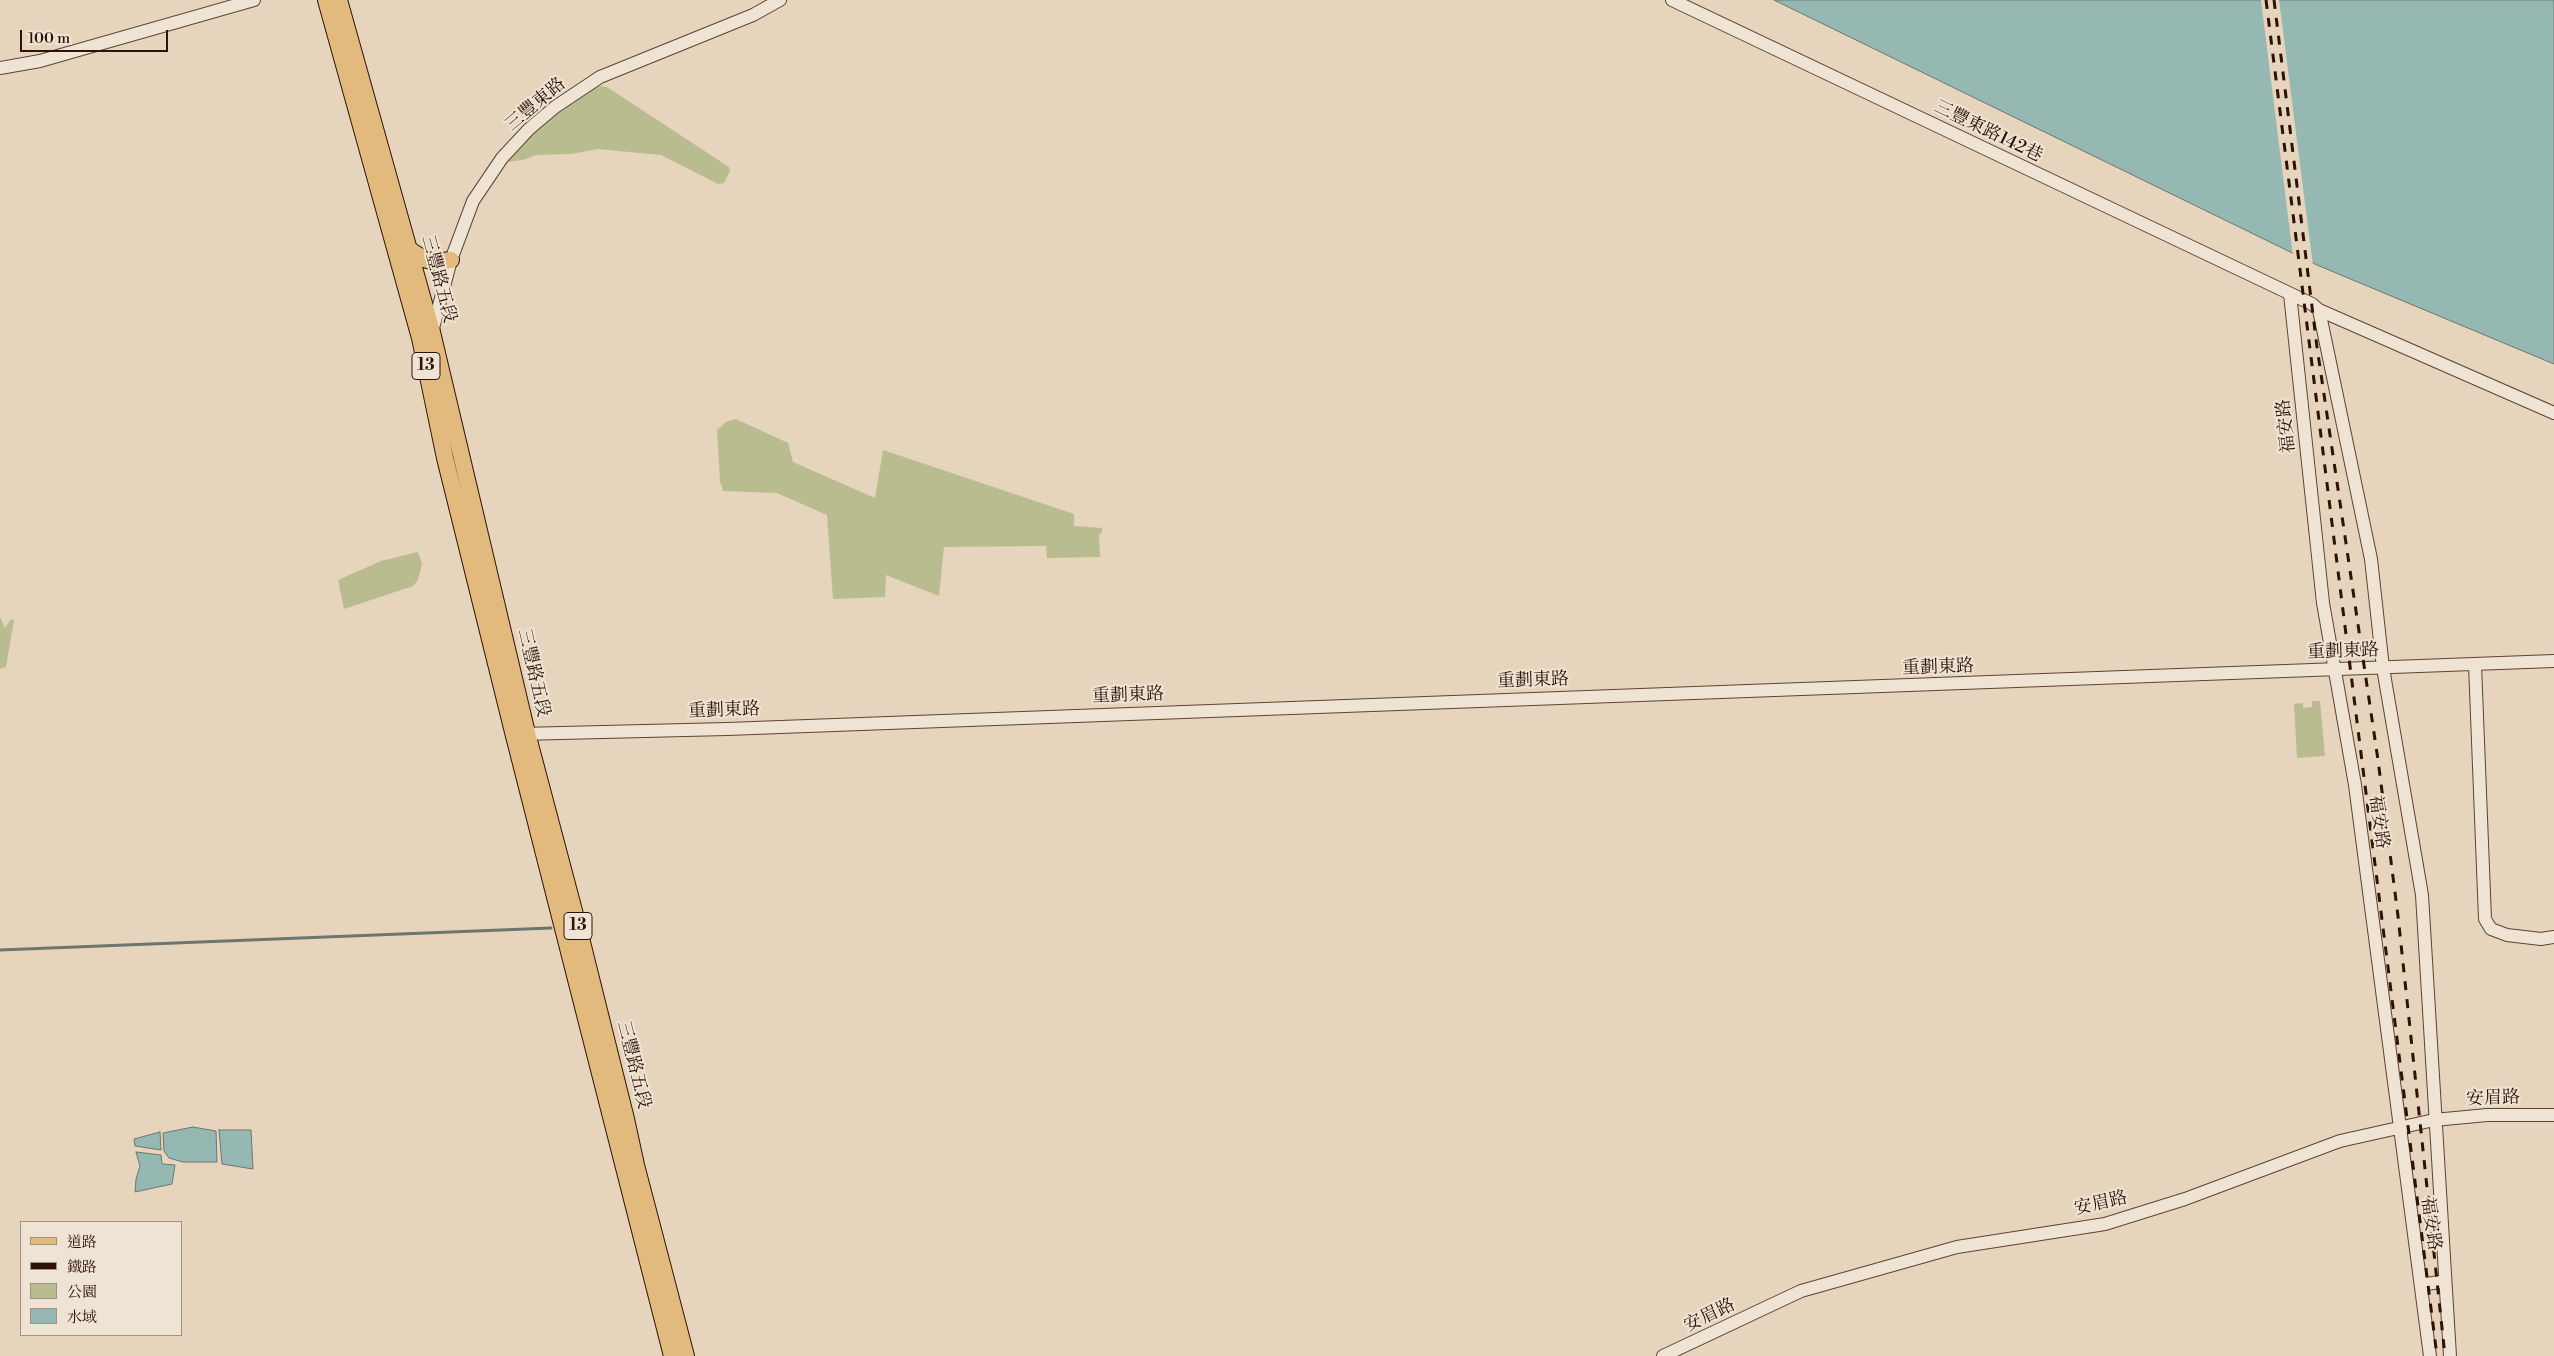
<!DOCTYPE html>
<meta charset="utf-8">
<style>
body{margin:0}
#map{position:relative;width:2554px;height:1356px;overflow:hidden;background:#e6d5bc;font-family:"Libre Bodoni","Noto Serif TC",serif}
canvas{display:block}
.legend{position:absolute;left:20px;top:1221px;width:162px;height:115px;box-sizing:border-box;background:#efe4d3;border:1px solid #a29081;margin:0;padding:6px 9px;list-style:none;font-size:15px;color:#2e1207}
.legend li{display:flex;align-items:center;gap:10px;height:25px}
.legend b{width:25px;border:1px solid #a29081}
.scale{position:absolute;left:20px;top:30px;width:148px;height:22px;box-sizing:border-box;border:2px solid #2e1207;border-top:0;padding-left:6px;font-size:15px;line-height:18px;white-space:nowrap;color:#2e1207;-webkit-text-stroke:4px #efe4d3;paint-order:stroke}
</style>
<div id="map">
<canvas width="2554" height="1356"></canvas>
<ul class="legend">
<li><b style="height:6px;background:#e3ba7e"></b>道路</li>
<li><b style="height:6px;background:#2e1207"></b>鐵路</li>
<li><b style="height:14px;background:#b9bc8e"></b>公園</li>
<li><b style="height:14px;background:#96b8b2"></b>水域</li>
</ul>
<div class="scale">100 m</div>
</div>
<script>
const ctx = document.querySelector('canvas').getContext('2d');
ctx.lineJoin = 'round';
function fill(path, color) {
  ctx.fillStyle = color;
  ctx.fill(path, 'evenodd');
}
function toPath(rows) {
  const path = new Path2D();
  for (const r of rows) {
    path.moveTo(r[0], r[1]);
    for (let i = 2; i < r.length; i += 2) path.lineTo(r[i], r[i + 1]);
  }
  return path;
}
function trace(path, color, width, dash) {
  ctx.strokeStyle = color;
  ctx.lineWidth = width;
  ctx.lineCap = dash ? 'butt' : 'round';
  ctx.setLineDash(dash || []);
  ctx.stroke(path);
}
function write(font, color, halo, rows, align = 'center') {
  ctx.font = font + ' "Libre Bodoni","Noto Serif TC",serif';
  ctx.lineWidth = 4;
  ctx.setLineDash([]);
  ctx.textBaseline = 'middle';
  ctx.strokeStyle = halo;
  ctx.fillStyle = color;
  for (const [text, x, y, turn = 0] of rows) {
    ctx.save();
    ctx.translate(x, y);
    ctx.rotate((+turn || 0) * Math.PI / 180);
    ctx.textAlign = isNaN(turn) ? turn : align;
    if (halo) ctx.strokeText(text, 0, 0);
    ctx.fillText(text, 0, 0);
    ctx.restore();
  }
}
const green = toPath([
 [600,86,607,87,729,167,730,171,724,183,718,184,661,155,598,149,571,154,536,155,523,160,506,162,551,116,589,90],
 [736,419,788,443,793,462,875,498,883,450,1074,514,1074,526,1102,528,1102,533,1099,534,1100,557,1047,558,1046,546,944,547,939,596,886,575,885,597,833,599,827,515,777,493,723,491,720,481,717,430,726,422],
 [418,552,422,564,418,580,413,586,344,609,338,580,381,561],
 [0,617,5,628,11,619,14,620,6,667,0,669],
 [2312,701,2320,701,2325,756,2297,758,2294,704,2303,703,2303,708,2312,707]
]);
const water = toPath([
 [1774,0,2554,0,2554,364,2317,265,1774,0],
 [193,1127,216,1131,217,1162,183,1162,169,1158,164,1151,163,1133,193,1127],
 [219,1130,251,1130,253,1169,222,1164,219,1130],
 [160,1132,161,1150,135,1146,134,1139,160,1132],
 [136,1152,161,1155,162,1164,175,1165,172,1184,135,1192,136,1179,140,1166,136,1152]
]);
const pier = toPath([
 [2261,0,2279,0,2313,266,2293,256]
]);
const stream = toPath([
 [0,950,551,928]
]);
const minor = toPath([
 [1672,0,2312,304,2319,310,2554,413],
 [0,68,40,61,254,0],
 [2290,294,2323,603,2355,785,2430,1356],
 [2319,310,2371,559,2383,668,2422,895,2450,1356],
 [432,332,451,260,473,201,502,158,529,129,555,107,600,77,753,15,780,0],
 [2475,665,2485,919,2491,929,2507,935,2541,939,2554,937],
 [520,734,727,729,2554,661],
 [2421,1285,2445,1281],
 [1663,1356,1801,1291,1957,1247,2105,1224,2185,1199,2340,1141,2434,1120,2487,1115,2554,1115]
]);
const major = toPath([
 [326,0,420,338,445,458,514,736,672,1356],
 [339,0,432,332,527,733,577,922,626,1119,636,1165,686,1356],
 [410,250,424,259,435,262,451,260]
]);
const rail = toPath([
 [2266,0,2437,1356],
 [2274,0,2317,347,2378,760,2398,916,2445,1356]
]);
const shields = [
 [426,366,28],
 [578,926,28]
];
const shieldNames = [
 ["13",426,366],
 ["13",578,926]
];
const streetNames = [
 ["三豐東路",536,105,-40],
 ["三豐東路142巷",1988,132,26],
 ["三豐路五段",438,279,75],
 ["福安路",2287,426,-96],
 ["重劃東路",2343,652,-2],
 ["重劃東路",1938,668,-2],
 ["三豐路五段",533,673,77],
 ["重劃東路",1533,681,-2],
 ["重劃東路",1128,696,-2],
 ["重劃東路",724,711,-2],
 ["福安路",2378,822,82],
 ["三豐路五段",633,1065,76],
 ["安眉路",2493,1099,-2],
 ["安眉路",2101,1204,-13],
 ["福安路",2430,1224,82],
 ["安眉路",1710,1316,-26]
];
fill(green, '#b9bc8e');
fill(water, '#96b8b2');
trace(water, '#6c766e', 1);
fill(pier, '#e6d5bc');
trace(stream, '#6c766e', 3);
trace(minor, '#5c4334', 14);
trace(major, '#2e1207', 18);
trace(minor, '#efe4d3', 12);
trace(major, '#e3ba7e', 16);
trace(rail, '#2e1207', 3, [9, 9]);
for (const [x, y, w] of shields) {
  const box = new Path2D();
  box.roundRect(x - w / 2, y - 13.5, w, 27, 4);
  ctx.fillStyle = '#efe4d3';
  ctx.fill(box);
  trace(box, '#2e1207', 1);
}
write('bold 16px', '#2e1207', null, shieldNames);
write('18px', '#2e1207', '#efe4d3', streetNames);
</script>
